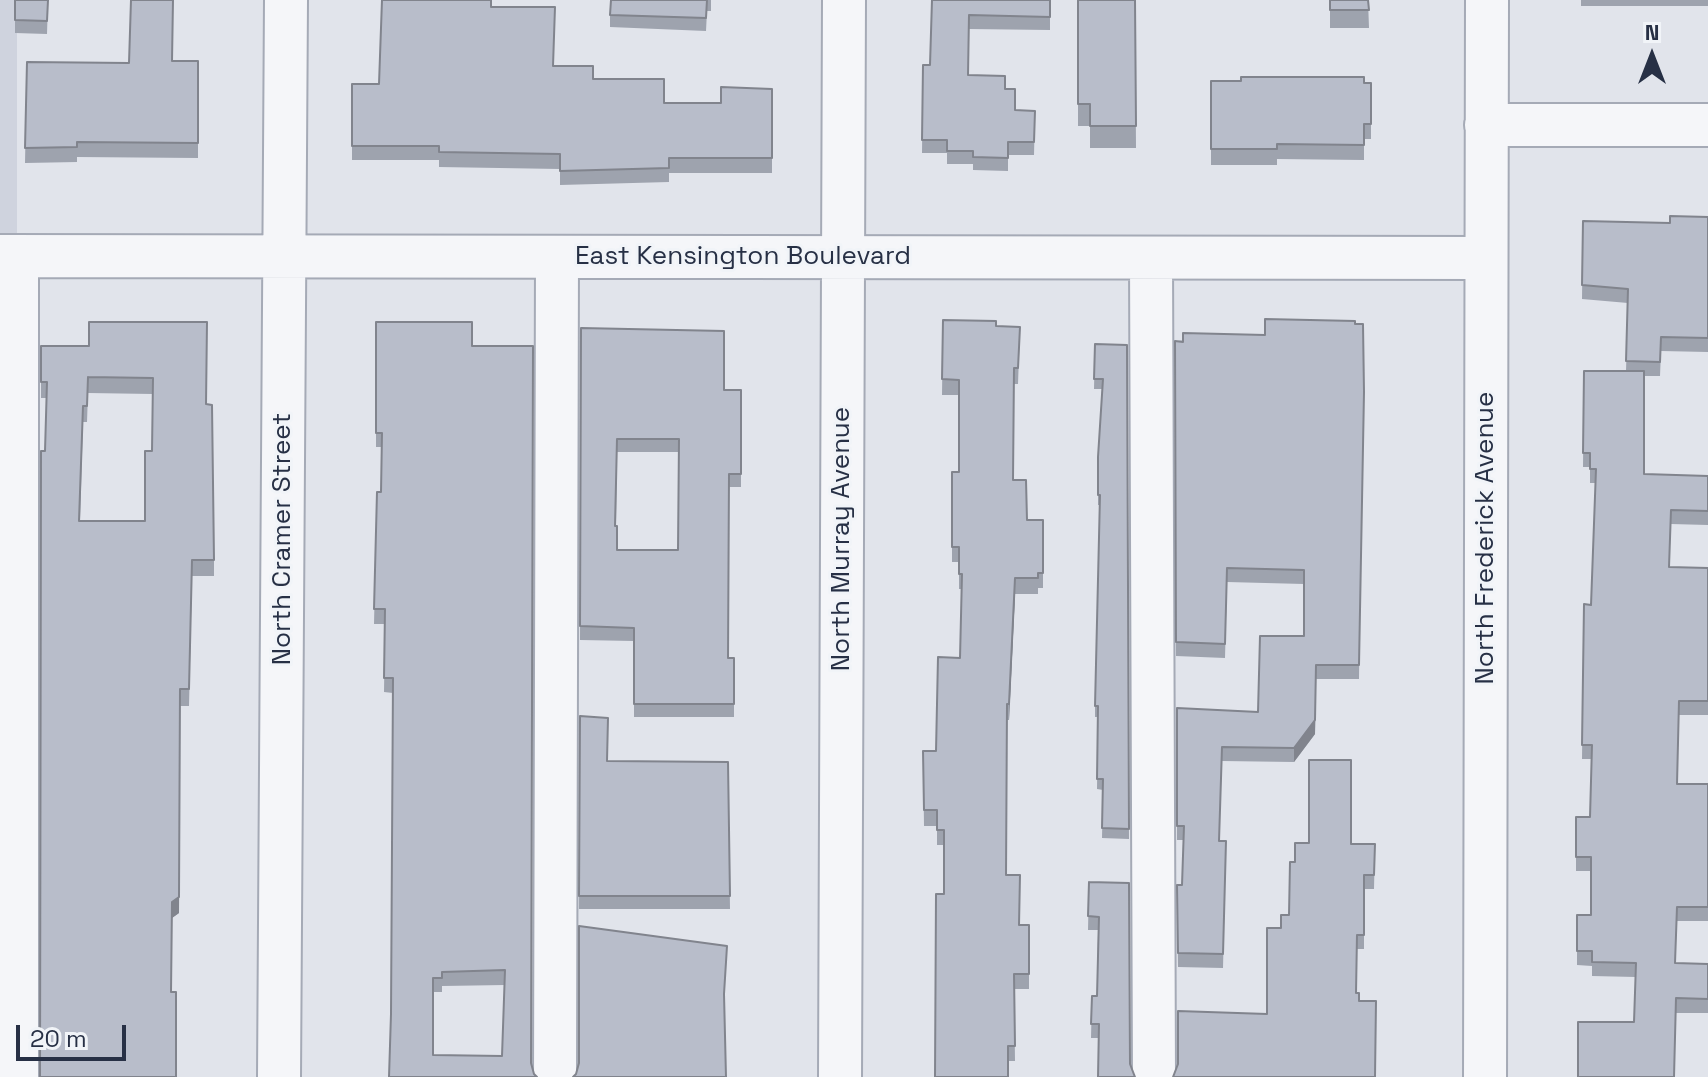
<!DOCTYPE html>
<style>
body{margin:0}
#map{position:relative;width:1708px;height:1077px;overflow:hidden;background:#e1e4eb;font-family:"Space Grotesk",sans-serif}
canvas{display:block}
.north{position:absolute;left:1612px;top:16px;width:80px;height:80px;-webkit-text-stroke:6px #f1f4f8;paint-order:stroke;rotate:0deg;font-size:22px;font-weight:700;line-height:32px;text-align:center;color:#273045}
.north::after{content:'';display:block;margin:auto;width:28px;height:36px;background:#273045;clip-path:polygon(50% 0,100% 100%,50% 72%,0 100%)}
.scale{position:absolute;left:16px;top:1025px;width:110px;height:36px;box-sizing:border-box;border:4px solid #273045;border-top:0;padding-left:10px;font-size:24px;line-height:28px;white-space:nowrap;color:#273045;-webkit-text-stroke:6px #f1f4f8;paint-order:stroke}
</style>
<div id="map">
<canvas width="1708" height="1077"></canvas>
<div class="north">N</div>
<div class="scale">20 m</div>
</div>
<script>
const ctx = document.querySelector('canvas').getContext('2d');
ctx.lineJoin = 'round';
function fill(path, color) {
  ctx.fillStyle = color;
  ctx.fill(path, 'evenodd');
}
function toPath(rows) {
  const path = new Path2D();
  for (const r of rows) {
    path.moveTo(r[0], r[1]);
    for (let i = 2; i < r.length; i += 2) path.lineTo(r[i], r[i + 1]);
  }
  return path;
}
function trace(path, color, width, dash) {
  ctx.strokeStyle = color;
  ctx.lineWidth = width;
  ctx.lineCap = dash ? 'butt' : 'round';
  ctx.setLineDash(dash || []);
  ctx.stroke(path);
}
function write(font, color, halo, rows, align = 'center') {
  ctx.font = font + ' "Space Grotesk",sans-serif';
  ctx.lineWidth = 6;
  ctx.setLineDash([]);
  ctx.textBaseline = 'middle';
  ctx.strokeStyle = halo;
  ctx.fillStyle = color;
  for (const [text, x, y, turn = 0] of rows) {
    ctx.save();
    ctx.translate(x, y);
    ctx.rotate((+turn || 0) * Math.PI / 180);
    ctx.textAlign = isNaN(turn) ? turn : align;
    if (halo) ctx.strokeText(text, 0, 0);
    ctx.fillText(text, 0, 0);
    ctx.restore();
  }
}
const built = toPath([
 [0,0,17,0,17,540,0,540]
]);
const minor = toPath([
 [1486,125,1708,125],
 [0,256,1486,258],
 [17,256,17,1077],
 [1151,259,1154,1077],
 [279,1077,286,0],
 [555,1077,557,257],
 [840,1077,844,0],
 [1485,1077,1487,0]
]);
const wall = toPath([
 [15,0,48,0,47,34,15,33],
 [610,0,711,0,711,11,707,11,706,31,610,27],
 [932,0,1050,0,1050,30,969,29,968,75,1005,89,1015,110,1035,111,1034,155,1008,155,1008,171,973,170,973,164,947,164,947,153,922,153,923,65,930,65],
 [1078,0,1135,0,1136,148,1090,148,1090,126,1078,126],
 [1330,0,1368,0,1369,28,1330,28],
 [1581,0,1708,0,1708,6,1581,6],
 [491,7,553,66,664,103,721,103,772,89,772,173,669,173,669,182,560,185,560,169,439,167,439,160,352,160,352,84,379,84],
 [172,61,198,61,198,158,77,157,77,162,25,163,27,62,129,63],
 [1211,81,1371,83,1371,139,1364,139,1364,160,1277,159,1277,165,1211,165],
 [1708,217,1708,352,1661,351,1660,376,1644,376,1644,474,1708,476,1708,525,1671,524,1669,567,1708,568,1708,715,1679,715,1677,784,1708,784,1708,921,1677,921,1675,963,1708,964,1708,1013,1676,1013,1634,1022,1636,977,1592,976,1592,966,1577,965,1577,915,1591,915,1591,871,1576,871,1576,817,1590,817,1592,759,1582,759,1584,604,1591,605,1596,483,1590,483,1590,467,1583,467,1584,371,1626,371,1628,303,1582,299,1583,221,1670,223],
 [943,320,996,326,1020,327,1018,384,1014,384,1014,480,1027,520,1043,520,1043,588,1038,588,1038,594,1015,594,1009,720,1007,720,1006,875,1019,925,1029,925,1029,989,1014,989,1015,1061,1008,1061,944,894,944,845,937,845,937,826,924,826,923,751,936,751,960,658,962,589,959,589,959,562,952,562,952,472,959,472,959,395,942,395],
 [376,322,472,346,531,1063,389,1077,391,1014,393,693,384,692,385,624,374,624,377,492,381,492,382,447,376,447],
 [505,985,502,1056,433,1055,433,992,442,992,442,986],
 [1355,324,1363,324,1359,679,1316,679,1315,734,1294,762,1222,761,1219,841,1226,841,1223,968,1178,967,1177,885,1182,885,1184,840,1177,840,1177,708,1258,712,1304,636,1304,584,1227,582,1225,658,1176,656,1175,341,1265,335],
 [581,328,724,390,741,390,741,487,729,487,728,658,734,658,734,717,634,717,634,641,580,640],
 [617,452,679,452,678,550,617,550,616,526],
 [1095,344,1127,345,1129,839,1102,838,1103,790,1097,789,1098,717,1095,717,1095,706,1100,505,1098,505,1098,457,1102,389,1094,389],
 [41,346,89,346,206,404,214,560,214,576,192,576,189,706,180,706,179,913,172,918,41,1061,47,398,41,398],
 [88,393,153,394,152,451,145,521,80,521,83,422,87,422],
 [580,716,607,761,728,762,730,909,579,909],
 [1351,844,1375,844,1374,889,1364,889,1364,949,1357,949,1356,993,1267,1014,1281,928,1289,915,1295,862],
 [1089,882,1129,883,1099,1038,1091,1038,1092,996,1097,996,1098,930,1088,930]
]);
const shadedWall = toPath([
 [1015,578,1015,594,1009,720,1009,704],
 [1316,679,1315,734,1294,762,1294,748],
 [180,689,179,913,172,918,172,902]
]);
const building = toPath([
 [15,0,48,0,47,21,15,20,15,0],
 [131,0,173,0,172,61,198,61,198,143,77,142,77,147,25,148,27,62,129,63,131,0],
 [382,0,491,0,491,7,555,7,553,66,593,66,593,79,664,79,664,103,721,103,721,87,772,89,772,158,669,158,669,168,560,171,560,154,439,152,439,146,352,146,352,84,379,84,382,0],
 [611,0,707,0,706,18,610,15,611,0],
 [932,0,1050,0,1050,17,969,15,968,75,1005,76,1005,89,1015,89,1015,110,1035,111,1034,142,1008,142,1008,158,973,157,973,151,947,151,947,140,922,140,923,65,930,65,932,0],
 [1078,0,1135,0,1136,126,1090,126,1090,104,1078,104,1078,0],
 [1330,0,1368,0,1369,10,1330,10,1330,0],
 [1241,77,1364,77,1364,83,1371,83,1371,124,1364,124,1364,145,1277,144,1277,149,1211,149,1211,81,1241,81,1241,77],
 [1670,216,1708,217,1708,338,1661,337,1660,362,1626,361,1628,289,1582,285,1583,221,1670,223,1670,216],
 [1265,319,1355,321,1355,324,1363,324,1364,392,1359,665,1316,665,1315,720,1294,748,1222,747,1219,841,1226,841,1223,954,1178,953,1177,885,1182,885,1184,826,1177,826,1177,708,1258,712,1260,636,1304,636,1304,570,1227,568,1225,644,1176,642,1175,341,1183,342,1183,333,1265,335,1265,319],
 [943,320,996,321,996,326,1020,327,1018,368,1014,368,1013,480,1026,480,1027,520,1043,520,1043,573,1038,573,1038,578,1015,578,1009,704,1007,704,1006,875,1020,875,1019,925,1029,925,1029,974,1014,974,1015,1046,1008,1046,1008,1077,935,1077,936,894,944,894,944,830,937,830,937,810,924,810,923,751,936,751,938,657,960,658,962,574,959,574,959,547,952,547,952,472,959,472,959,380,942,379,943,320],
 [89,322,207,322,206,404,212,405,214,560,192,560,189,689,180,689,179,897,172,902,171,992,176,992,176,1077,40,1077,41,451,45,451,47,382,41,382,41,346,89,346,89,322],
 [88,377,153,378,152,451,145,451,145,521,79,521,83,406,87,406,88,377],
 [376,322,472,322,472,346,533,346,531,1063,534,1074,537,1077,389,1077,391,1014,393,678,384,678,385,609,374,609,377,492,381,492,382,433,376,433,376,322],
 [505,970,502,1056,433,1055,433,978,442,978,442,972,505,970],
 [581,328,724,331,724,390,741,390,741,474,729,474,728,658,734,658,734,704,634,704,634,628,580,626,581,328],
 [617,439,679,439,678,550,617,550,617,526,615,526,617,439],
 [1095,344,1127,345,1129,829,1102,828,1103,779,1097,779,1098,706,1095,706,1100,495,1098,495,1098,457,1103,379,1094,379,1095,344],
 [1584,371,1644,371,1644,474,1708,476,1708,511,1671,510,1669,567,1708,568,1708,701,1679,701,1677,784,1708,784,1708,907,1677,907,1675,963,1708,964,1708,999,1676,998,1674,1077,1578,1077,1578,1022,1634,1022,1636,963,1592,962,1592,951,1577,951,1577,915,1591,915,1591,857,1576,857,1576,817,1590,817,1592,745,1582,745,1584,604,1591,605,1596,469,1590,469,1590,453,1583,453,1584,371],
 [580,716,608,718,607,761,728,762,730,896,579,896,580,716],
 [1309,760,1351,760,1351,844,1375,844,1374,875,1364,875,1364,935,1357,935,1356,993,1359,993,1359,1001,1376,1001,1375,1077,1173,1077,1178,1064,1178,1011,1267,1014,1267,928,1281,928,1281,915,1289,915,1290,862,1295,862,1295,843,1309,843,1309,760],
 [1089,882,1129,883,1130,1064,1135,1077,1098,1077,1099,1024,1091,1024,1092,996,1097,996,1099,917,1088,916,1089,882],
 [579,926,727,946,724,994,726,1077,573,1077,576,1074,579,1063,579,926]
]);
const streetNames = [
 ["East Kensington Boulevard",743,257],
 ["North Frederick Avenue",1486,538,-90],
 ["North Cramer Street",283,539,-90],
 ["North Murray Avenue",842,539,-90]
];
fill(built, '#cfd3de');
trace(minor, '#a5aab6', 46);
trace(minor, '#f5f6f9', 42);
fill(wall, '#9ea3ae');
fill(shadedWall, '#81848d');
fill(building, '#b8bdca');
trace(building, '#81848d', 2);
write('26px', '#273045', '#f1f4f8', streetNames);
</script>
